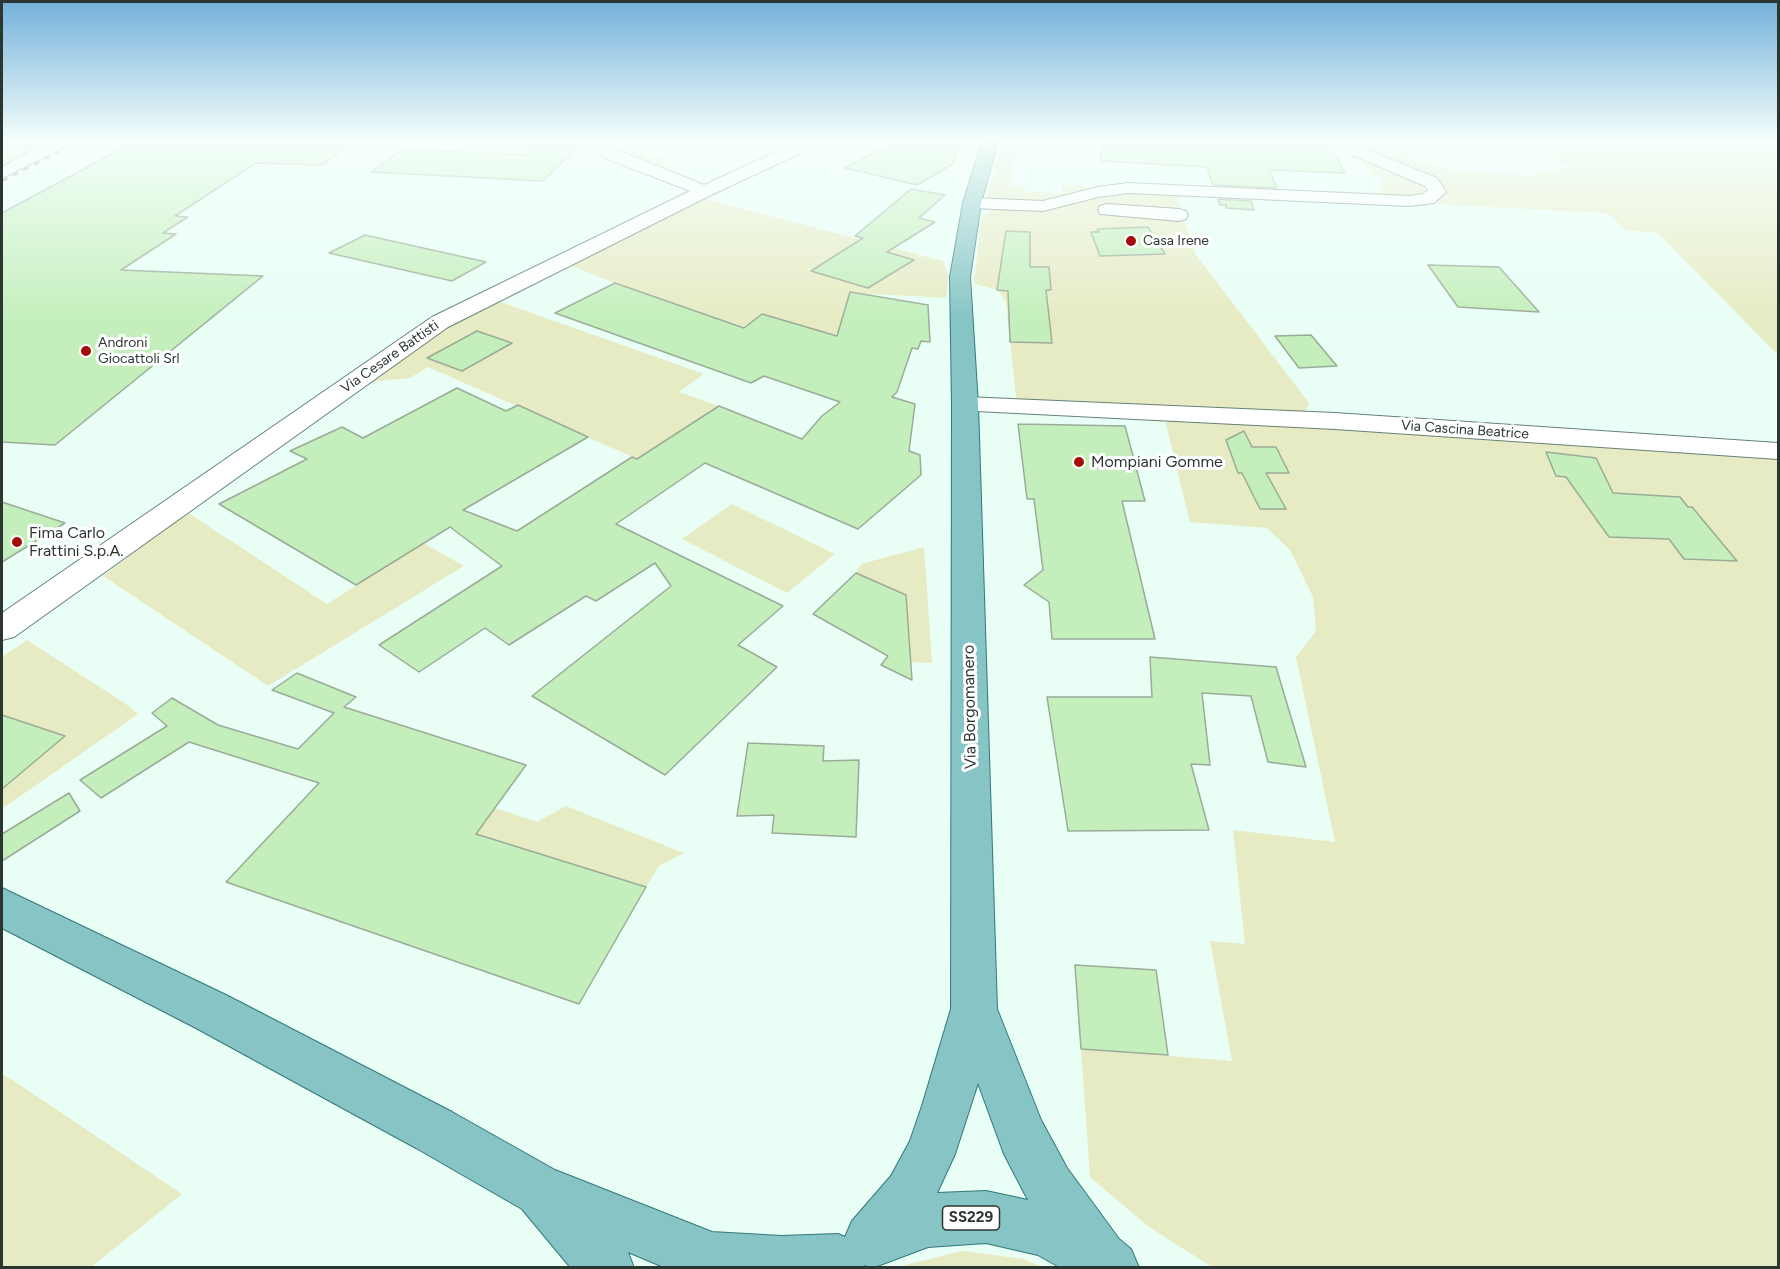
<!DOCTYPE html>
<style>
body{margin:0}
#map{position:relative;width:1780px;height:1269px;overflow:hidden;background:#e9fff6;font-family:Figtree,sans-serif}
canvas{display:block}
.frame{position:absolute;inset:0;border:3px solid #2b3631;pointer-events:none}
</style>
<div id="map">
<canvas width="1780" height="1269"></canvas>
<div class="frame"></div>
</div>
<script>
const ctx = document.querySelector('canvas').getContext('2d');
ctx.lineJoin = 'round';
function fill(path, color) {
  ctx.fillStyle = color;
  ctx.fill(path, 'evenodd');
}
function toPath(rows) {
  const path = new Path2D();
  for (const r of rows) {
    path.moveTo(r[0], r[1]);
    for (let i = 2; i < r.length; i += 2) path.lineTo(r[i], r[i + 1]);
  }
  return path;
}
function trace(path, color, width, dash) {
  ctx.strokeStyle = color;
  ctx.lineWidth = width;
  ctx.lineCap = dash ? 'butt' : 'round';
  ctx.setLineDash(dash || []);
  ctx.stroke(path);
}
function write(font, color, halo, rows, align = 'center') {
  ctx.font = font + ' Figtree,sans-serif';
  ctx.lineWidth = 6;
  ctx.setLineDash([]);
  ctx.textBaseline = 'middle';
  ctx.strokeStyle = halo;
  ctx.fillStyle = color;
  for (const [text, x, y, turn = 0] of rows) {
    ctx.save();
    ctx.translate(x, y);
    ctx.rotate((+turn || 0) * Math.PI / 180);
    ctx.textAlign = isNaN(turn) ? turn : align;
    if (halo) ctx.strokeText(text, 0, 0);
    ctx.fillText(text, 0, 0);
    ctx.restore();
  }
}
const green = toPath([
 [2,142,57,142,2,171],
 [605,142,612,142,614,145,663,157,663,163,689,178,686,180,612,151],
 [1002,142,1016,142,1011,186,1023,187,1023,191,1061,193,1062,184,1099,188,1058,199,1031,202,993,200,988,197,988,193],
 [1354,142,1400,142,1420,163,1466,173,1536,175,1573,166,1563,164,1543,142,1778,142,1778,355,1658,233,1626,230,1607,213,1412,203,1442,194,1362,150],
 [1356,153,1419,181,1425,186,1424,191,1417,197,1393,198,1082,182,1379,193,1383,180,1371,174],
 [1106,192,1176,192,1194,252,1309,403,1303,417,1017,405,1006,302,998,290,974,284,981,219,992,210,1043,209,1047,212,1065,203],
 [705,199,943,261,949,276,946,298,873,294,865,321,842,320,837,335,762,314,745,327,615,283,569,265],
 [498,301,704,374,679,392,719,406,637,459,428,367,410,378,370,382,446,328],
 [1164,416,1778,454,1778,1267,1212,1267,1149,1227,1090,1177,1081,1049,1232,1061,1210,941,1245,944,1233,830,1335,842,1296,657,1316,631,1313,597,1290,550,1267,528,1190,522],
 [732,504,835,554,787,593,682,539],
 [187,512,327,604,423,543,464,566,268,686,103,576],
 [924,547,932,663,905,662,909,645,906,595,856,573,861,564],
 [27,640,126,704,138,714,2,809,2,657],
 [566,806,684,853,659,866,646,887,476,834,495,808,537,822],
 [2,1074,14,1081,182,1194,91,1267,2,1267],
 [962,1251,1024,1259,1042,1267,897,1267]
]);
const building = toPath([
 [134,142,354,142,322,165,256,163,175,216,188,217,163,233,176,234,121,270,263,276,55,445,2,442,2,213,134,142],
 [530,142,583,142,543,181,371,172,403,149,528,155,530,142],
 [902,142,961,142,953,164,917,185,845,168,883,148,887,149,902,142],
 [1101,142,1328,142,1345,173,1269,170,1277,188,1213,185,1207,167,1101,161,1101,142],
 [911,189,945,195,919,218,935,222,887,252,914,260,868,288,811,271,863,238,855,236,911,189],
 [1218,199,1251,201,1254,210,1226,208,1226,205,1220,205,1218,199],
 [1148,227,1165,254,1100,256,1091,232,1099,232,1097,229,1148,227],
 [1006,231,1030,232,1030,267,1049,267,1051,290,1046,290,1052,343,1010,342,1008,291,997,290,1006,231],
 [365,235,486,262,452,281,329,253,365,235],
 [1428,265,1499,267,1539,312,1458,307,1428,265],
 [615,283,744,328,762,314,837,336,850,292,928,305,930,342,921,341,918,349,912,348,897,392,892,397,915,404,909,451,920,455,921,475,858,529,705,463,616,524,783,606,738,645,777,667,665,775,532,696,671,586,655,563,596,601,586,596,509,645,485,628,419,672,379,645,502,566,450,527,356,585,219,504,307,459,290,451,342,427,363,438,457,388,506,411,518,405,588,437,463,510,517,531,632,457,637,459,719,406,802,439,822,416,840,402,764,376,751,383,555,313,615,283],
 [477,331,512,343,462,371,427,358,477,331],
 [1311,335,1337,366,1299,368,1275,336,1311,335],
 [1018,424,1125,426,1145,501,1122,501,1155,639,1052,639,1049,602,1024,585,1043,570,1034,499,1027,499,1018,424],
 [1244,431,1252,447,1276,447,1289,473,1266,473,1286,509,1260,509,1242,473,1238,473,1226,440,1244,431],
 [1546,452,1596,458,1613,493,1680,497,1688,507,1692,507,1737,561,1684,559,1669,539,1609,537,1566,477,1556,476,1546,452],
 [2,502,65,523,2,562,2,502],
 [856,573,906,595,912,680,881,665,888,656,813,614,856,573],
 [1150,657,1276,667,1306,767,1268,762,1251,696,1202,693,1210,765,1191,764,1209,830,1068,831,1047,697,1152,697,1150,657],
 [297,673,356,697,344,707,526,765,476,834,646,887,579,1004,226,882,319,783,189,742,101,798,80,780,167,726,152,713,172,698,218,725,298,749,334,713,272,690,297,673],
 [2,715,65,736,2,789,2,715],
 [748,743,824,746,823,761,859,760,856,837,772,833,774,815,737,816,748,743],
 [69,793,80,811,2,861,2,834,69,793],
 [1075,965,1156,970,1168,1055,1081,1049,1075,965]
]);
const minor = toPath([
 [49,142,70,142,68,145,2,178,2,167,49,142],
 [587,142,605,142,617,150,704,185,798,142,820,142,818,145,711,195,448,327,14,637,2,640,2,613,432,317,690,191,605,158,587,142],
 [1340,142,1356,142,1360,147,1437,178,1446,192,1434,203,1409,206,1128,193,1098,197,1043,211,972,208,966,207,963,203,966,199,972,198,1043,201,1098,187,1128,183,1409,196,1423,194,1428,190,1425,186,1348,153,1340,142],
 [1107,204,1179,209,1186,211,1188,215,1186,219,1179,221,1100,214,1098,210,1100,206,1107,204],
 [965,397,1335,413,1778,443,1778,459,1335,429,956,410,952,405,956,400,965,397]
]);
const major = toPath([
 [982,142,998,142,981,203,970,277,978,405,997,1009,1041,1120,1067,1168,1119,1239,1131,1249,1139,1268,1061,1268,1038,1255,986,1243,928,1247,872,1268,864,1265,863,1268,666,1268,628,1252,634,1268,571,1268,522,1209,416,1148,196,1028,2,928,2,888,228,996,452,1112,555,1170,712,1232,781,1236,838,1234,845,1237,852,1221,891,1176,910,1141,922,1106,951,1009,952,405,950,277,963,203,982,142],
 [978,1083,1004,1154,1028,1200,986,1191,937,1193,955,1154,978,1083]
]);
const rail = toPath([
 [2,181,78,142]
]);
const markers = [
 [1131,241,6,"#a30c07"],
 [86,351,6,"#a30c07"],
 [1079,462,6,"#a30c07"],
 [17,542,6,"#a30c07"]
];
const farPoinames = [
 ["Casa Irene",1143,241],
 ["Androni",98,343],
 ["Giocattoli Srl",98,359]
];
const farStreetnames = [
 ["Via Cesare Battisti",390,357,-35],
 ["Via Cascina Beatrice",1465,430,4]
];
const shields = [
 [971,1218,57]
];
const shieldNames = [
 ["SS229",971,1218]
];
const poiNames = [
 ["Mompiani Gomme",1091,462],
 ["Fima Carlo",29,533],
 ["Frattini S.p.A.",29,551]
];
const streetNames = [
 ["Via Borgomanero",970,707,-91]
];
fill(green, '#e7ebc3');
fill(building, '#c4efbc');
trace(building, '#9bab98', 1.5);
trace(minor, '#678076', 2);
trace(major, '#327978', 2);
fill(minor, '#fff');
fill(major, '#86c4c5');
trace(rail, '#4e5b55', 2, [6, 6]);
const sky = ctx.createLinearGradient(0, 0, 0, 320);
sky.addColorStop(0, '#73b0da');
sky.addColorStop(0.44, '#f5fffb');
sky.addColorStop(1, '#f5fffb00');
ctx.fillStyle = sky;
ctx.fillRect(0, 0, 1780, 320);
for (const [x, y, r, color] of markers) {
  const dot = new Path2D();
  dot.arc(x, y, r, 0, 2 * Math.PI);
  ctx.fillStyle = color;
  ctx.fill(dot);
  trace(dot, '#fff', 2);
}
write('14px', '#2b3631', '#fff', farPoinames, 'left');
write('14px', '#2b3631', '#fff', farStreetnames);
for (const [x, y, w] of shields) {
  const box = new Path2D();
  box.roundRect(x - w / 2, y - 12, w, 24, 4.5);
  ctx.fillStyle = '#fff';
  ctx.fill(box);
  trace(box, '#2b3631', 1.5);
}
write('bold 15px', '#2b3631', null, shieldNames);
write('16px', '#2b3631', '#fff', poiNames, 'left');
write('16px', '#2b3631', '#fff', streetNames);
</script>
